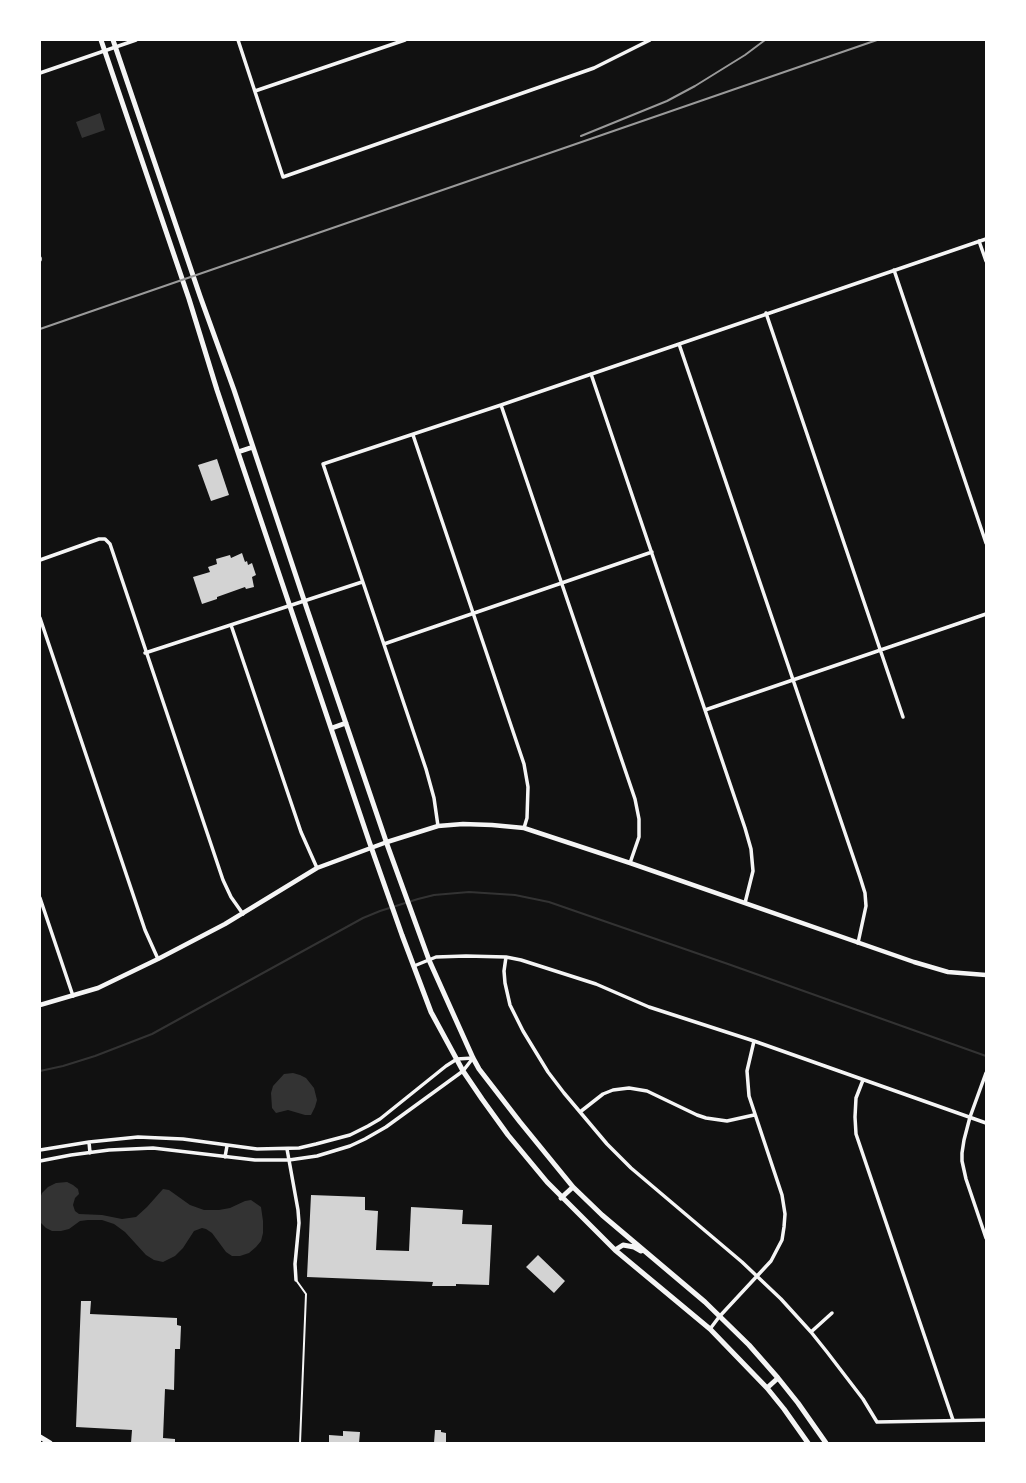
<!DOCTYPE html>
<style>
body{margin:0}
#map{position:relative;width:1026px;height:1483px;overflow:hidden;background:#111;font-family:"Archivo Narrow",sans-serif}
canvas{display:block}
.frame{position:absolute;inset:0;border:41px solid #fff;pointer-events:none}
</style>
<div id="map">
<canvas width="1026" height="1483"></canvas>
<div class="frame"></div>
</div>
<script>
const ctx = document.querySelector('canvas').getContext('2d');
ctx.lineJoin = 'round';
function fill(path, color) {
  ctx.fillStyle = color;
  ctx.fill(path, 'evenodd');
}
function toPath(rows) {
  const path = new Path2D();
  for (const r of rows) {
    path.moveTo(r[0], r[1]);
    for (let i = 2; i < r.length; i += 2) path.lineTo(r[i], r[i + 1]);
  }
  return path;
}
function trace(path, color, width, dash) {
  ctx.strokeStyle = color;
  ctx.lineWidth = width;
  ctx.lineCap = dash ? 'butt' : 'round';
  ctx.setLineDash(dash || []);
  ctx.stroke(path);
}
const water = toPath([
 [100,113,105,130,82,138,76,122],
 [293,1073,300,1075,306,1078,314,1088,317,1100,315,1107,311,1115,305,1115,288,1110,276,1113,272,1108,271,1093,273,1086,284,1074],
 [67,1182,73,1185,78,1189,79,1194,75,1198,73,1205,75,1211,79,1214,102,1215,122,1219,136,1217,147,1207,163,1189,169,1190,190,1205,204,1210,219,1210,230,1208,245,1201,251,1200,261,1207,263,1221,263,1233,261,1241,256,1247,249,1253,240,1256,232,1256,226,1252,212,1233,206,1229,202,1228,194,1231,183,1248,175,1256,163,1262,154,1260,146,1255,125,1232,114,1224,102,1220,88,1220,80,1221,69,1229,61,1231,52,1231,46,1228,40,1222,40,1198,42,1193,48,1187,56,1183]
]);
const stream = toPath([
 [40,1071,63,1066,95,1056,152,1034,363,918,380,911,418,899,434,895,469,892,515,895,549,902,728,964,986,1056]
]);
const building = toPath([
 [217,459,229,495,211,501,198,465],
 [242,553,245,562,247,561,248,565,252,563,256,575,252,577,254,587,246,589,245,587,217,597,217,599,202,604,193,577,210,572,208,567,217,564,216,559,230,555,231,558],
 [311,1195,365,1197,365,1210,378,1211,376,1250,409,1251,411,1207,463,1210,462,1224,492,1225,489,1285,456,1284,456,1286,432,1286,433,1282,307,1277],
 [538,1255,565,1281,554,1293,526,1267],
 [81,1301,91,1301,90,1314,177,1318,177,1325,181,1326,180,1349,175,1349,174,1390,165,1389,163,1438,175,1439,175,1443,131,1443,132,1430,76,1427],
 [435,1430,441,1430,441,1432,446,1433,446,1443,434,1443],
 [343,1431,360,1432,359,1443,329,1443,329,1435,343,1436]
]);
const service = toPath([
 [296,1280,306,1294,300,1443]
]);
const minor = toPath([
 [238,40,283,177,594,68,650,40],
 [40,73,136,40],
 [255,91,405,40],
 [979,241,986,261],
 [40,258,40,260],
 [894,270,986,543],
 [766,313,903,717],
 [679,344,860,877,865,893,866,906,858,943],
 [591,374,745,828,751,849,753,871,745,903],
 [501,405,635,799,639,819,639,837,630,863],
 [413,435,524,764,528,787,527,818,524,828],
 [40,560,99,539,105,539,110,544,223,880,231,897,243,914],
 [40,618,145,930,158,959],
 [231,625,301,832,317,868],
 [384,644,652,552],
 [145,653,362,582],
 [705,710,986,614],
 [438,826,434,798,426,769,323,464,501,405,986,239],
 [40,898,73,996],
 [506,957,504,971,505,983,510,1005,523,1031,548,1072,564,1093,607,1144,631,1168,742,1262,781,1299,811,1332,827,1352,863,1399,877,1422,986,1420],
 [414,966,436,957,466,956,506,957,521,960,596,984,649,1007,754,1041,986,1123],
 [986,1073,970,1117,964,1140,962,1153,962,1161,966,1179,986,1238],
 [863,1080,856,1098,855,1117,856,1134,953,1420],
 [580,1112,603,1094,613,1090,629,1088,647,1091,697,1115,706,1118,727,1121,754,1115],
 [89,1142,90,1153],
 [287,1149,298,1210,299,1223,295,1264,296,1280],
 [40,1150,89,1142,138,1137,183,1139,257,1149,299,1148,316,1144,350,1135,368,1126,380,1119,446,1066,457,1059,473,1058],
 [225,1157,227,1146],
 [40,1161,71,1155,109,1150,153,1148,255,1160,289,1160,317,1156,350,1146,365,1139,386,1127,463,1071,473,1058],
 [710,1329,719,1317,771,1261,782,1240,784,1227,785,1214,782,1195,749,1096,747,1071,754,1041],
 [811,1332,832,1313]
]);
const tertiary = toPath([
 [40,1005,98,988,158,959,225,924,317,868,387,842,438,826,463,824,492,825,524,828,630,863,914,962,948,972,986,975]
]);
const secondary = toPath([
 [101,40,189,299,217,390,369,841,402,935,431,1012,463,1071,482,1099,508,1135,547,1182,615,1250,710,1329,767,1388,784,1409,808,1443],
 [113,40,200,296,234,390,307,609,388,847,429,960,473,1058,479,1069,520,1122,573,1187,602,1215,705,1302,749,1345,778,1378,798,1403,826,1443],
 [238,452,253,447],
 [332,728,346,723],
 [561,1198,573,1187],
 [615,1250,623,1245,634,1247,641,1251],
 [767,1388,778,1378],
 [40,1437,50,1443]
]);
const rail = toPath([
 [581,136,667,101,695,86,745,55,765,40],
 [40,329,877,40]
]);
fill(water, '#333');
trace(stream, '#333', 2);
fill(building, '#d3d3d3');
trace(service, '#f5f5f5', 2);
trace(minor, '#f5f5f5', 3.5);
trace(tertiary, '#f5f5f5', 4.5);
trace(secondary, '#f5f5f5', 5);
trace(rail, '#9a9a9a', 2);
</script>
